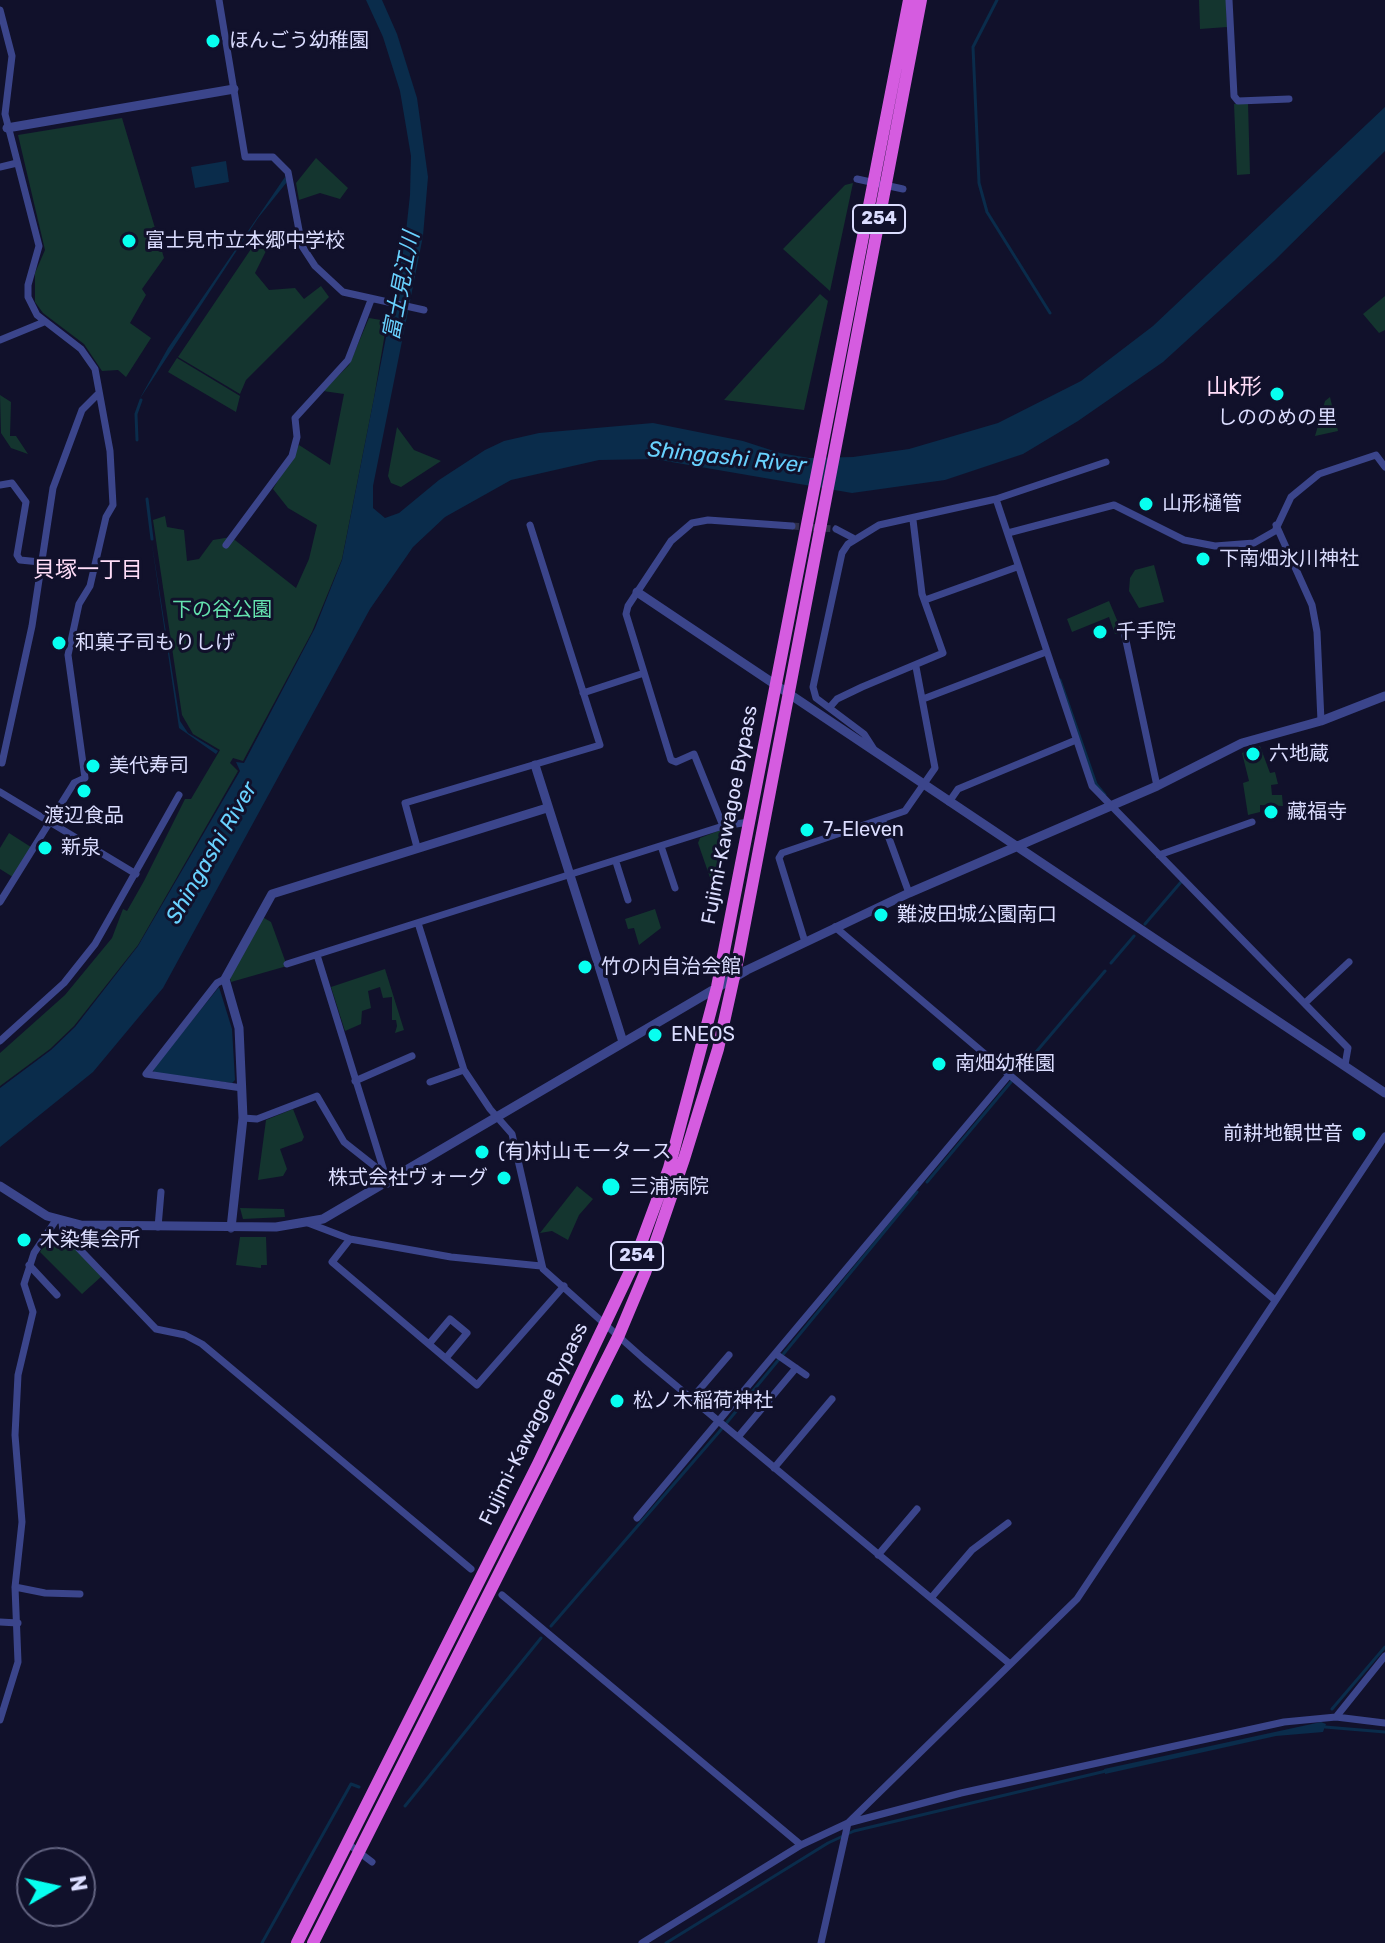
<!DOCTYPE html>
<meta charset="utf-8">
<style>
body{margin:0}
#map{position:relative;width:1385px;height:1943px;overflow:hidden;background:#11112b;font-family:Rubik,sans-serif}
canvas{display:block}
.north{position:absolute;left:16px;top:1847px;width:80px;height:80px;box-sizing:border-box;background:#11112b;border:2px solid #626380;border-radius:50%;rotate:81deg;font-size:22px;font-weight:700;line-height:32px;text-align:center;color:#dbddff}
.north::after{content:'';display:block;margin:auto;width:28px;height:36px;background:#07fff0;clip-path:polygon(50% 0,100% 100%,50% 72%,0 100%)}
</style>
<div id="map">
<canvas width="1385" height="1943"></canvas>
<div class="north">N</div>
</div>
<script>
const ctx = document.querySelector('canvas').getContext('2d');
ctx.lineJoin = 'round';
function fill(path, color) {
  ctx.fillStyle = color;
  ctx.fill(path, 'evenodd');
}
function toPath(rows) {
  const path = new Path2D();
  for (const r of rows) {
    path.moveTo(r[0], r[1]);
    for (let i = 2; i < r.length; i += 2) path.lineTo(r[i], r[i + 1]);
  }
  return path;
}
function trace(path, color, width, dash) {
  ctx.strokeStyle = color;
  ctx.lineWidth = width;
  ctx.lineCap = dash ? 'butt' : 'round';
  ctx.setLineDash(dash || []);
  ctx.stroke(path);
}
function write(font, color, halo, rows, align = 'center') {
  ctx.font = font + ' Rubik,"Noto Sans JP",sans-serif';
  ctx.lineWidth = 6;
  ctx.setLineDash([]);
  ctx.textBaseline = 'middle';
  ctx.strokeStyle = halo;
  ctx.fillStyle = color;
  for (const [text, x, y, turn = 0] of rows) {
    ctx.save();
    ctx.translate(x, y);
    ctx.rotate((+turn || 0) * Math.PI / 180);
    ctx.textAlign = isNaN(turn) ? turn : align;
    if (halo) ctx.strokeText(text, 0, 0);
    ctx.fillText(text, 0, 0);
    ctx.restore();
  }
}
const green = toPath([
 [1199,0,1226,0,1227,27,1200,29],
 [1248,103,1250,174,1237,175,1234,104],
 [122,118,164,258,142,289,146,295,130,323,151,338,126,377,118,370,102,371,84,344,43,313,35,302,35,273,45,250,18,135],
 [316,158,348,188,340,199,320,193,299,200,296,183],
 [853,183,830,291,783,249,845,185],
 [251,249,267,249,255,273,269,290,295,288,304,299,321,286,329,297,246,380,240,394,178,357],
 [820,294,828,301,804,410,724,400],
 [1385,296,1385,330,1379,333,1363,314],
 [369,318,387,321,374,398,342,559,312,632,243,761,233,758,230,763,238,771,138,945,74,1026,50,1049,0,1086,0,1053,65,995,112,938,123,909,127,911,144,881,185,799,191,799,220,750,193,734,182,715,153,520,165,516,167,527,184,530,187,561,199,559,213,540,231,537,296,588,309,559,317,525,288,508,273,489,299,445,330,465,344,394,323,391,349,365],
 [177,358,240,396,236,412,168,372],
 [0,395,11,402,10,436,16,436,28,454,11,448,1,433],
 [1330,397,1338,431,1315,436,1325,401],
 [397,427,414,450,441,461,401,487,391,483,388,476],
 [1154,565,1164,602,1139,608,1129,591,1130,578,1135,570],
 [1109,601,1122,632,1115,634,1109,617,1072,632,1067,619],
 [1260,746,1270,773,1275,772,1278,784,1271,785,1272,795,1282,795,1283,806,1260,805,1260,812,1248,815,1243,783,1249,781,1242,753],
 [726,828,717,891,715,892,698,843,700,838],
 [9,833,34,849,16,879,0,869,0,848],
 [655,909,661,928,639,945,634,928,628,929,625,919],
 [259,915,271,922,287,966,231,982,228,970],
 [385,969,404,1030,395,1033,397,1026,396,1020,392,1020,392,997,383,998,380,987,368,991,371,1008,362,1011,361,1024,345,1031,331,987],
 [293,1109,304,1137,302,1141,280,1149,287,1169,283,1176,258,1180,266,1120],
 [577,1186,593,1199,579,1215,568,1240,552,1231,540,1233],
 [240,1208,284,1209,285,1217,243,1219],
 [59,1233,102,1276,82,1294,40,1252,46,1241],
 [240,1237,266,1237,267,1265,261,1265,261,1268,236,1265]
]);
const water = toPath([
 [366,0,382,0,397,34,417,98,428,177,423,236,373,486,373,508,385,518,399,513,439,480,485,450,504,441,539,433,653,423,743,441,780,453,809,458,853,457,909,449,998,423,1081,381,1153,326,1385,107,1385,151,1274,261,1163,362,1078,421,1023,454,945,480,852,493,654,459,599,460,511,480,445,517,413,547,370,609,163,988,93,1072,0,1147,0,1088,51,1050,75,1027,138,946,240,771,236,762,244,763,315,628,342,560,405,241,410,195,411,156,400,91,383,37],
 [226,161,229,182,195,188,191,167],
 [285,177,287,182,258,218,139,400,168,348],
 [151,538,180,721,188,733,218,751,216,754,179,728],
 [219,987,232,1029,235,1080,232,1083,154,1073,153,1069],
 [1321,1722,1326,1724,1323,1732,1276,1736,1105,1774,1104,1769]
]);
const stream = toPath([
 [997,0,973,47,979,183,987,212,1050,313],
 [137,440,136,414,141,400],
 [147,499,152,539],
 [1060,680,1096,784,1105,795],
 [1145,924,1181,882],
 [1111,963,1134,936],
 [1019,1072,1105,971],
 [927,1182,1011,1082],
 [551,1626,719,1432,917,1192],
 [1332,1709,1385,1647],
 [1325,1727,1385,1732],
 [405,1806,541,1638],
 [262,1943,351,1784,359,1787],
 [666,1943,828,1843,854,1831,1106,1771]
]);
const minorTunnel = toPath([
 [792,526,836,529]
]);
const minor = toPath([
 [219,0,245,157,273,157,288,172,302,246,315,266,343,292,424,310],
 [1229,0,1234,96,1238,101,1289,99],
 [0,10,12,56,5,114,39,246,28,285,28,297,37,315,81,349,95,369,110,451,113,505,106,517,90,586,79,604,68,655,85,778,74,783,0,902],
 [0,167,17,163],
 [857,179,903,189],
 [0,340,44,322],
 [0,485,12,483,26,502,17,555,20,560,40,562],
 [996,499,1092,786,1348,1048,1345,1065],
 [1276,525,1312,605,1317,632,1321,721],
 [836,529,853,538],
 [1008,533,1114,505,1184,540,1215,546,1254,543,1275,531,1291,497,1319,474,1376,455,1385,467],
 [226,545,292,456,297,437,295,418,348,360,371,300],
 [925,600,1017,567],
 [1125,636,1157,786],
 [583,693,644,673],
 [923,699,1046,652],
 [830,707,837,699,862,687,943,653,922,594,913,520],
 [873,748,864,734,816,698,813,687,842,553,848,544,879,525,996,499,1106,462],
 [2,763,32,626,53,488,82,410,97,395],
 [0,792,136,874],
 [949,802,958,789,1076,740],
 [882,819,909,893],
 [723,826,694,754,676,762,671,760,626,614,628,606,671,541,692,523,708,520,792,526],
 [661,846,675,888],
 [417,847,405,803,600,745,530,525],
 [1159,855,1252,822],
 [616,862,628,900],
 [418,923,464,1070,490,1109,512,1134,543,1269,644,1359,1010,1664],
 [835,927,1275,1300],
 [805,942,779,858,782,853,905,811,935,768,916,667],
 [317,955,388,1184],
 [287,964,723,826,749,822],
 [225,979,217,983,146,1074,242,1088],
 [1305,1003,1349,962],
 [0,1041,64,983,95,944,179,795],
 [355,1081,412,1056],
 [430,1082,464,1070],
 [243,1118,257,1119,317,1096,344,1142,382,1172],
 [62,1222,63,1232,156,1329,185,1335,202,1344,471,1569],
 [308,1223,350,1239,451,1257,541,1266],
 [158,1227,161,1192],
 [350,1239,332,1262,477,1385,564,1286],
 [29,1265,57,1295],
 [429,1344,450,1319,467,1333,446,1358],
 [776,1354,806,1375],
 [693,1397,729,1355],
 [738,1437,796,1368],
 [774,1468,832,1399],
 [637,1518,1009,1075],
 [878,1555,917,1509],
 [15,1587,45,1593,80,1594],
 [502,1595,801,1845],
 [931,1598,972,1550,1008,1523],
 [0,1622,18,1623],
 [1336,1717,1385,1656],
 [0,1720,18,1662,15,1587,22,1522,15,1435,18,1375,33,1312,24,1284,34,1253,56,1220],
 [347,1843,372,1862],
 [642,1943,801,1845,848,1823,961,1793,1284,1722,1336,1717,1385,1723],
 [821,1943,848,1823,1077,1599,1385,1136]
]);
const tertiary = toPath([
 [7,128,234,89],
 [637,592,1385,1093],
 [535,765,623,1042],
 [0,1186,47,1216,81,1225,276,1227,323,1219,747,970,909,893,1157,786,1242,743,1321,721,1385,696],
 [231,1228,243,1118,239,1028,225,979,272,894,547,808]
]);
const trunk = toPath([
 [297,1943,538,1464,633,1265,669,1168,717,987,909,0],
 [313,1943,619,1335,645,1273,684,1159,718,1049,739,954,921,0]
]);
const markers = [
 [213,41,8,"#07fff0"],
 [129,241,8,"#07fff0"],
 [1277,394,8,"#07fff0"],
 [1146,504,8,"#07fff0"],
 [1203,559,8,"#07fff0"],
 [1100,632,8,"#07fff0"],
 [59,643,8,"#07fff0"],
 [1253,754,8,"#07fff0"],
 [93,766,8,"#07fff0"],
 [84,791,8,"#07fff0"],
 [1271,812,8,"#07fff0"],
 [807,830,8,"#07fff0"],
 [45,848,8,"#07fff0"],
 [881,915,8,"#07fff0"],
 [585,967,8,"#07fff0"],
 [655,1035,8,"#07fff0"],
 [939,1064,8,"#07fff0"],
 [1359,1134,8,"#07fff0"],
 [482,1152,8,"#07fff0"],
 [504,1178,8,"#07fff0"],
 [611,1187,10,"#07fff0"],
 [24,1240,8,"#07fff0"],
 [617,1401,8,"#07fff0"]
];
const shields = [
 [879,219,52],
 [637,1256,52]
];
const shieldNames = [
 ["254",879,219],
 ["254",637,1256]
];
const poiNames = [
 ["ほんごう幼稚園",229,41],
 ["富士見市立本郷中学校",145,241],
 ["しののめの里",1277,418,"center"],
 ["山形樋管",1162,504],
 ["下南畑氷川神社",1219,559],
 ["千手院",1116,632],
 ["和菓子司もりしげ",75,643],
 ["六地蔵",1269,754],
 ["美代寿司",109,766],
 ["藏福寺",1287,812],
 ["渡辺食品",84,816,"center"],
 ["7-Eleven",823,830],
 ["新泉",61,848],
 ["難波田城公園南口",897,915],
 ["竹の内自治会館",601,967],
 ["ENEOS",671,1035],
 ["南畑幼稚園",955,1064],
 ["前耕地観世音",1343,1134,"right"],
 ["(有)村山モータース",498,1152],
 ["株式会社ヴォーグ",488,1178,"right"],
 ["三浦病院",629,1187],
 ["木染集会所",40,1240],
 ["松ノ木稲荷神社",633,1401]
];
const parkNames = [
 ["下の谷公園",222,610]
];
const streetNames = [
 ["Fujimi-Kawagoe Bypass",730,815,-79],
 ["Fujimi-Kawagoe Bypass",534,1424,-64]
];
const waterNames = [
 ["富士見江川",402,286,-79],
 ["Shingashi River",727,458,6],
 ["Shingashi River",212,853,-60]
];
const neighbourhoodNames = [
 ["山k形",1234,388],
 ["貝塚一丁目",88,571]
];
fill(green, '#14352f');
fill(water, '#0a2c4b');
trace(stream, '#0a2c4b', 3);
trace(minorTunnel, '#2f304b', 7, [7, 3.5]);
trace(minor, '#3b458b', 7);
trace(tertiary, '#3b458b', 9);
trace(trunk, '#d55ce0', 12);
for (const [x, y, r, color] of markers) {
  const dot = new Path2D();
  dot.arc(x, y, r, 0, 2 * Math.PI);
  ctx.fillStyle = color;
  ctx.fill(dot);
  trace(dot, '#11112b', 3);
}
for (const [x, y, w] of shields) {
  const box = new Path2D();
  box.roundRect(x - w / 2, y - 14, w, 28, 6);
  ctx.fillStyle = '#11112b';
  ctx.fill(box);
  trace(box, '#dbddff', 2);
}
write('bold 18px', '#dbddff', null, shieldNames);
write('20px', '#dbddff', '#11112b', poiNames, 'left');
write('20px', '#64e2ae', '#11112b', parkNames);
write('20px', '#dbddff', '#11112b', streetNames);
write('italic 22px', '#69d2ff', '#11112b', waterNames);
write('22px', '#ffddf8', '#11112b', neighbourhoodNames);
</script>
